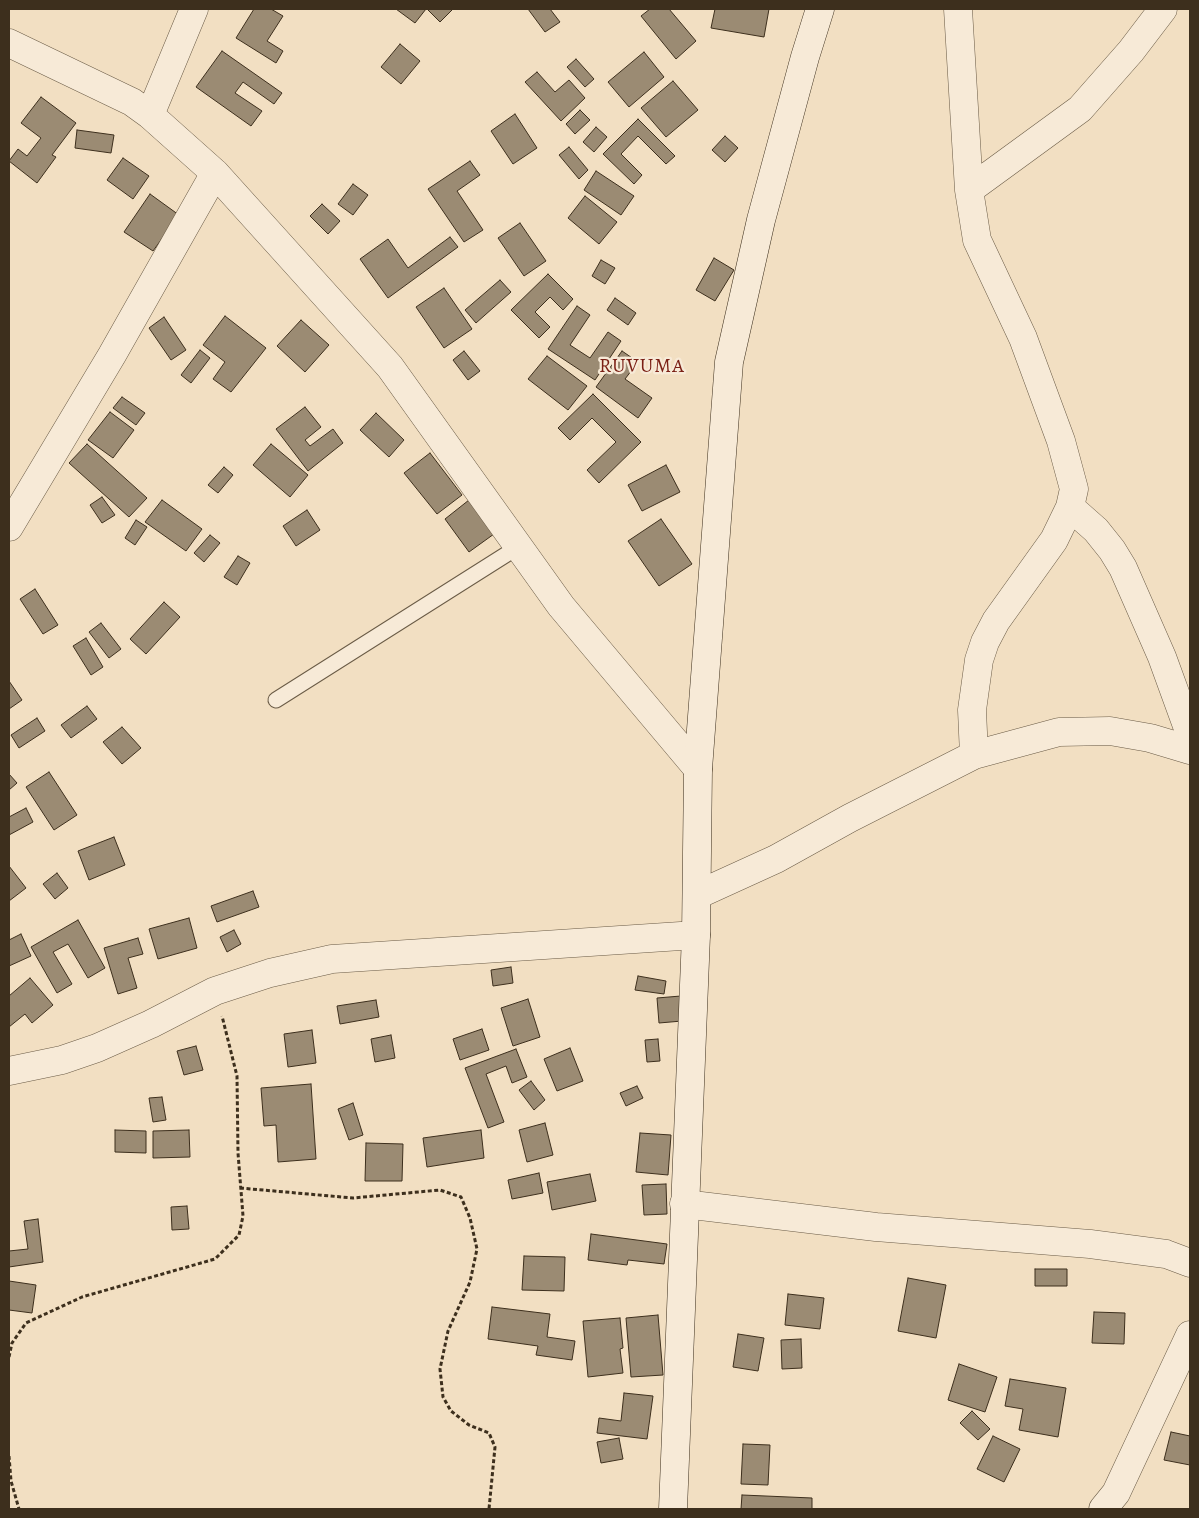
<!DOCTYPE html>
<style>
body{margin:0}
#map{position:relative;width:1199px;height:1518px;overflow:hidden;background:#f2dfc2;font-family:Alegreya,serif}
canvas{display:block}
.frame{position:absolute;inset:0;border:10px solid #3d2f1d;pointer-events:none}
</style>
<div id="map">
<canvas width="1199" height="1518"></canvas>
<div class="frame"></div>
</div>
<script>
const ctx = document.querySelector('canvas').getContext('2d');
ctx.lineJoin = 'round';
function fill(path, color) {
  ctx.fillStyle = color;
  ctx.fill(path, 'evenodd');
}
function toPath(rows) {
  const path = new Path2D();
  for (const r of rows) {
    path.moveTo(r[0], r[1]);
    for (let i = 2; i < r.length; i += 2) path.lineTo(r[i], r[i + 1]);
  }
  return path;
}
function trace(path, color, width, dash) {
  ctx.strokeStyle = color;
  ctx.lineWidth = width;
  ctx.lineCap = dash ? 'butt' : 'round';
  ctx.setLineDash(dash || []);
  ctx.stroke(path);
}
function write(font, color, halo, rows, align = 'center') {
  ctx.font = font + ' Alegreya,serif';
  ctx.lineWidth = 4.5;
  ctx.setLineDash([]);
  ctx.textBaseline = 'middle';
  ctx.strokeStyle = halo;
  ctx.fillStyle = color;
  for (const [text, x, y, turn = 0] of rows) {
    ctx.save();
    ctx.translate(x, y);
    ctx.rotate((+turn || 0) * Math.PI / 180);
    ctx.textAlign = isNaN(turn) ? turn : align;
    if (halo) ctx.strokeText(text, 0, 0);
    ctx.fillText(text, 0, 0);
    ctx.restore();
  }
}
const building = toPath([
 [254,9,271,9,283,16,267,41,283,51,276,63,236,38,254,9],
 [396,9,426,9,415,23,396,9],
 [427,9,453,9,440,22,427,9],
 [528,9,550,9,560,22,545,32,528,9],
 [650,9,669,9,696,41,676,59,641,16,650,9],
 [715,9,769,9,764,37,711,28,715,9],
 [400,44,420,61,401,84,381,67,400,44],
 [222,51,282,93,274,104,243,82,235,93,262,111,251,126,196,87,222,51],
 [644,52,664,77,629,107,608,82,644,52],
 [576,59,594,79,585,87,567,67,576,59],
 [537,72,555,92,569,80,585,98,561,121,525,82,537,72],
 [673,81,698,110,666,137,641,108,673,81],
 [41,97,76,123,52,155,56,157,37,183,9,161,18,149,27,156,41,138,21,123,41,97],
 [580,110,590,120,575,134,566,124,580,110],
 [515,114,537,148,513,164,491,131,515,114],
 [638,119,675,156,666,164,638,136,621,154,642,175,634,184,603,154,638,119],
 [596,127,607,137,594,152,583,142,596,127],
 [77,130,114,135,111,153,75,148,77,130],
 [725,136,738,148,725,162,712,150,725,136],
 [569,147,588,170,579,179,559,155,569,147],
 [123,158,149,176,133,199,107,180,123,158],
 [470,161,480,175,457,191,483,230,464,242,428,189,470,161],
 [596,171,634,196,621,215,584,190,596,171],
 [353,184,368,195,353,215,338,204,353,184],
 [150,194,179,215,153,251,124,232,150,194],
 [585,196,617,222,599,244,568,218,585,196],
 [322,204,340,221,328,234,310,216,322,204],
 [520,223,546,261,524,276,498,238,520,223],
 [450,237,458,247,388,298,360,259,388,239,408,268,450,237],
 [714,258,734,270,715,301,696,290,714,258],
 [601,260,615,268,605,284,592,276,601,260],
 [548,274,573,299,563,310,550,297,535,312,550,327,539,338,511,310,548,274],
 [500,280,511,292,476,323,465,310,500,280],
 [444,288,472,329,444,348,416,307,444,288],
 [615,298,636,313,628,325,607,310,615,298],
 [577,306,590,315,570,345,590,358,608,332,621,341,595,380,548,349,577,306],
 [225,316,266,348,231,392,213,379,225,362,203,345,225,316],
 [164,317,186,350,171,360,149,328,164,317],
 [301,320,329,345,305,372,277,346,301,320],
 [200,350,210,358,191,383,181,375,200,350],
 [464,351,480,371,468,380,453,360,464,351],
 [622,351,638,362,625,379,652,398,638,418,596,387,622,351],
 [547,356,587,386,568,410,528,379,547,356],
 [593,394,641,442,599,483,587,470,616,442,592,418,570,440,558,428,593,394],
 [122,397,145,413,136,425,113,408,122,397],
 [305,407,321,427,305,440,310,446,333,429,343,443,308,471,276,429,305,407],
 [110,412,134,430,113,458,88,440,110,412],
 [376,413,404,440,389,457,360,430,376,413],
 [87,444,147,498,129,517,69,463,87,444],
 [271,444,308,475,290,497,253,465,271,444],
 [430,453,462,495,437,514,404,473,430,453],
 [666,465,680,492,642,511,628,485,666,465],
 [224,467,233,475,218,493,208,485,224,467],
 [102,497,115,515,102,523,90,505,102,497],
 [162,500,202,529,186,551,145,522,162,500],
 [469,500,494,534,469,552,445,519,469,500],
 [307,510,320,530,296,546,283,526,307,510],
 [661,519,692,564,659,586,628,541,661,519],
 [136,520,147,527,135,545,125,538,136,520],
 [210,535,220,543,204,562,194,553,210,535],
 [238,556,250,563,237,585,224,577,238,556],
 [35,589,58,625,43,634,20,599,35,589],
 [164,602,180,617,146,654,130,639,164,602],
 [101,623,121,649,109,658,89,632,101,623],
 [86,638,103,667,91,675,73,646,86,638],
 [9,681,22,700,9,709,9,681],
 [87,706,97,719,71,738,61,725,87,706],
 [37,718,45,731,19,748,11,735,37,718],
 [122,727,141,748,122,764,103,742,122,727],
 [49,772,77,815,54,830,26,787,49,772],
 [9,774,17,783,9,790,9,774],
 [26,808,33,822,9,835,9,817,26,808],
 [114,837,125,865,89,880,78,851,114,837],
 [9,866,26,888,9,901,9,866],
 [57,873,68,888,55,899,43,884,57,873],
 [253,891,259,907,217,922,211,906,253,891],
 [189,918,197,948,158,959,149,929,189,918],
 [78,920,105,968,88,978,68,944,53,952,72,984,57,993,31,947,78,920],
 [234,930,241,944,227,952,220,937,234,930],
 [21,934,31,956,9,966,9,940,21,934],
 [138,938,143,954,128,958,137,988,118,994,104,948,138,938],
 [511,967,513,983,493,986,491,970,511,967],
 [638,976,666,981,664,994,635,990,638,976],
 [30,978,53,1005,32,1023,25,1014,9,1027,9,996,30,978],
 [681,996,682,1021,659,1023,657,998,681,996],
 [528,999,540,1037,513,1046,501,1008,528,999],
 [376,1000,379,1017,340,1024,337,1006,376,1000],
 [482,1029,489,1050,460,1060,453,1039,482,1029],
 [312,1030,316,1063,288,1067,284,1034,312,1030],
 [391,1035,395,1058,375,1062,371,1039,391,1035],
 [658,1039,660,1061,647,1062,645,1040,658,1039],
 [196,1046,203,1070,184,1075,177,1051,196,1046],
 [570,1048,583,1081,557,1091,544,1059,570,1048],
 [516,1049,527,1077,512,1083,506,1066,486,1074,504,1122,488,1128,465,1068,516,1049],
 [531,1081,545,1100,534,1110,519,1090,531,1081],
 [311,1084,316,1159,278,1162,276,1125,264,1126,261,1088,311,1084],
 [637,1086,643,1098,626,1106,620,1093,637,1086],
 [162,1097,166,1120,153,1122,149,1098,162,1097],
 [353,1103,363,1135,349,1140,338,1109,353,1103],
 [545,1123,553,1155,527,1162,519,1130,545,1123],
 [115,1130,146,1131,146,1153,115,1152,115,1130],
 [189,1130,190,1157,153,1158,153,1131,189,1130],
 [481,1130,484,1158,427,1167,423,1138,481,1130],
 [640,1133,671,1135,668,1175,636,1172,640,1133],
 [366,1143,403,1144,402,1181,365,1181,366,1143],
 [539,1173,543,1193,512,1199,508,1180,539,1173],
 [590,1174,596,1201,552,1210,547,1182,590,1174],
 [666,1184,667,1214,644,1215,642,1185,666,1184],
 [187,1206,189,1229,172,1230,171,1207,187,1206],
 [38,1219,43,1262,9,1267,9,1251,28,1249,24,1221,38,1219],
 [591,1234,667,1244,664,1264,628,1260,627,1265,588,1260,591,1234],
 [524,1256,565,1257,564,1291,522,1290,524,1256],
 [1035,1269,1067,1269,1067,1286,1035,1286,1035,1269],
 [908,1278,946,1285,936,1338,898,1331,908,1278],
 [9,1281,36,1285,32,1313,9,1310,9,1281],
 [788,1294,824,1298,820,1329,785,1325,788,1294],
 [492,1307,550,1314,547,1337,575,1341,572,1360,536,1355,538,1346,488,1339,492,1307],
 [1094,1312,1125,1313,1124,1344,1092,1343,1094,1312],
 [658,1315,663,1375,631,1377,626,1318,658,1315],
 [620,1318,623,1348,620,1349,623,1373,588,1377,583,1321,620,1318],
 [738,1334,764,1338,758,1371,733,1367,738,1334],
 [801,1339,802,1368,782,1369,781,1340,801,1339],
 [959,1364,997,1377,985,1412,948,1400,959,1364],
 [1010,1379,1066,1388,1058,1437,1019,1430,1023,1409,1005,1406,1010,1379],
 [624,1393,653,1396,647,1439,597,1433,599,1418,621,1421,624,1393],
 [972,1411,990,1429,978,1440,960,1423,972,1411],
 [1171,1432,1190,1436,1190,1465,1164,1460,1171,1432],
 [993,1436,1020,1449,1004,1482,977,1469,993,1436],
 [619,1438,623,1459,601,1463,597,1442,619,1438],
 [743,1444,770,1445,768,1485,741,1484,743,1444],
 [742,1495,812,1498,812,1509,741,1509,742,1495]
]);
const path = toPath([
 [240,1188,353,1198,440,1190,461,1197,470,1218,477,1249,470,1282,448,1331,440,1369,443,1397,451,1411,469,1425,489,1433,495,1447,489,1509],
 [9,1357,12,1343,26,1323,82,1297,215,1259,239,1235,243,1216,238,1153,237,1076,222,1016],
 [9,1456,11,1481,19,1509]
]);
const lane = toPath([
 [276,700,518,547]
]);
const street = toPath([
 [958,9,969,190,977,240,1023,338,1061,441,1074,489,1070,507,1054,540,996,621,985,642,979,660,972,710,974,755],
 [9,43,132,102,150,115,215,173,390,367,561,606,698,769],
 [150,115,194,9],
 [969,190,1080,109,1131,51,1163,9],
 [1070,507,1096,530,1112,550,1123,568,1162,657,1190,734],
 [9,527,112,355,215,173],
 [697,895,776,859,850,818,974,755,1059,732,1110,731,1150,738,1190,750],
 [9,1071,62,1060,97,1048,151,1024,215,991,270,973,332,959,696,935],
 [684,1204,876,1227,1090,1244,1166,1254,1190,1263],
 [1103,1509,1116,1493,1190,1335]
]);
const secondary = toPath([
 [673,1509,696,935,698,769,729,362,761,220,805,57,820,9]
]);
const quarterNames = [
 ["RUVUMA",642,367]
];
fill(building, '#9b8b73');
trace(building, '#3d2f1d', 1);
trace(lane, '#6a5b46', 17);
trace(street, '#6a5b46', 29);
trace(secondary, '#3d2f1d', 29);
trace(path, '#3d2f1d', 3, [4, 2.5]);
trace(lane, '#f7ead7', 15);
trace(street, '#f7ead7', 28);
trace(secondary, '#f7ead7', 28);
ctx.letterSpacing = '1px';
write('20px', '#7a1f14', '#f7ead7', quarterNames);
ctx.letterSpacing = '0px';
</script>
